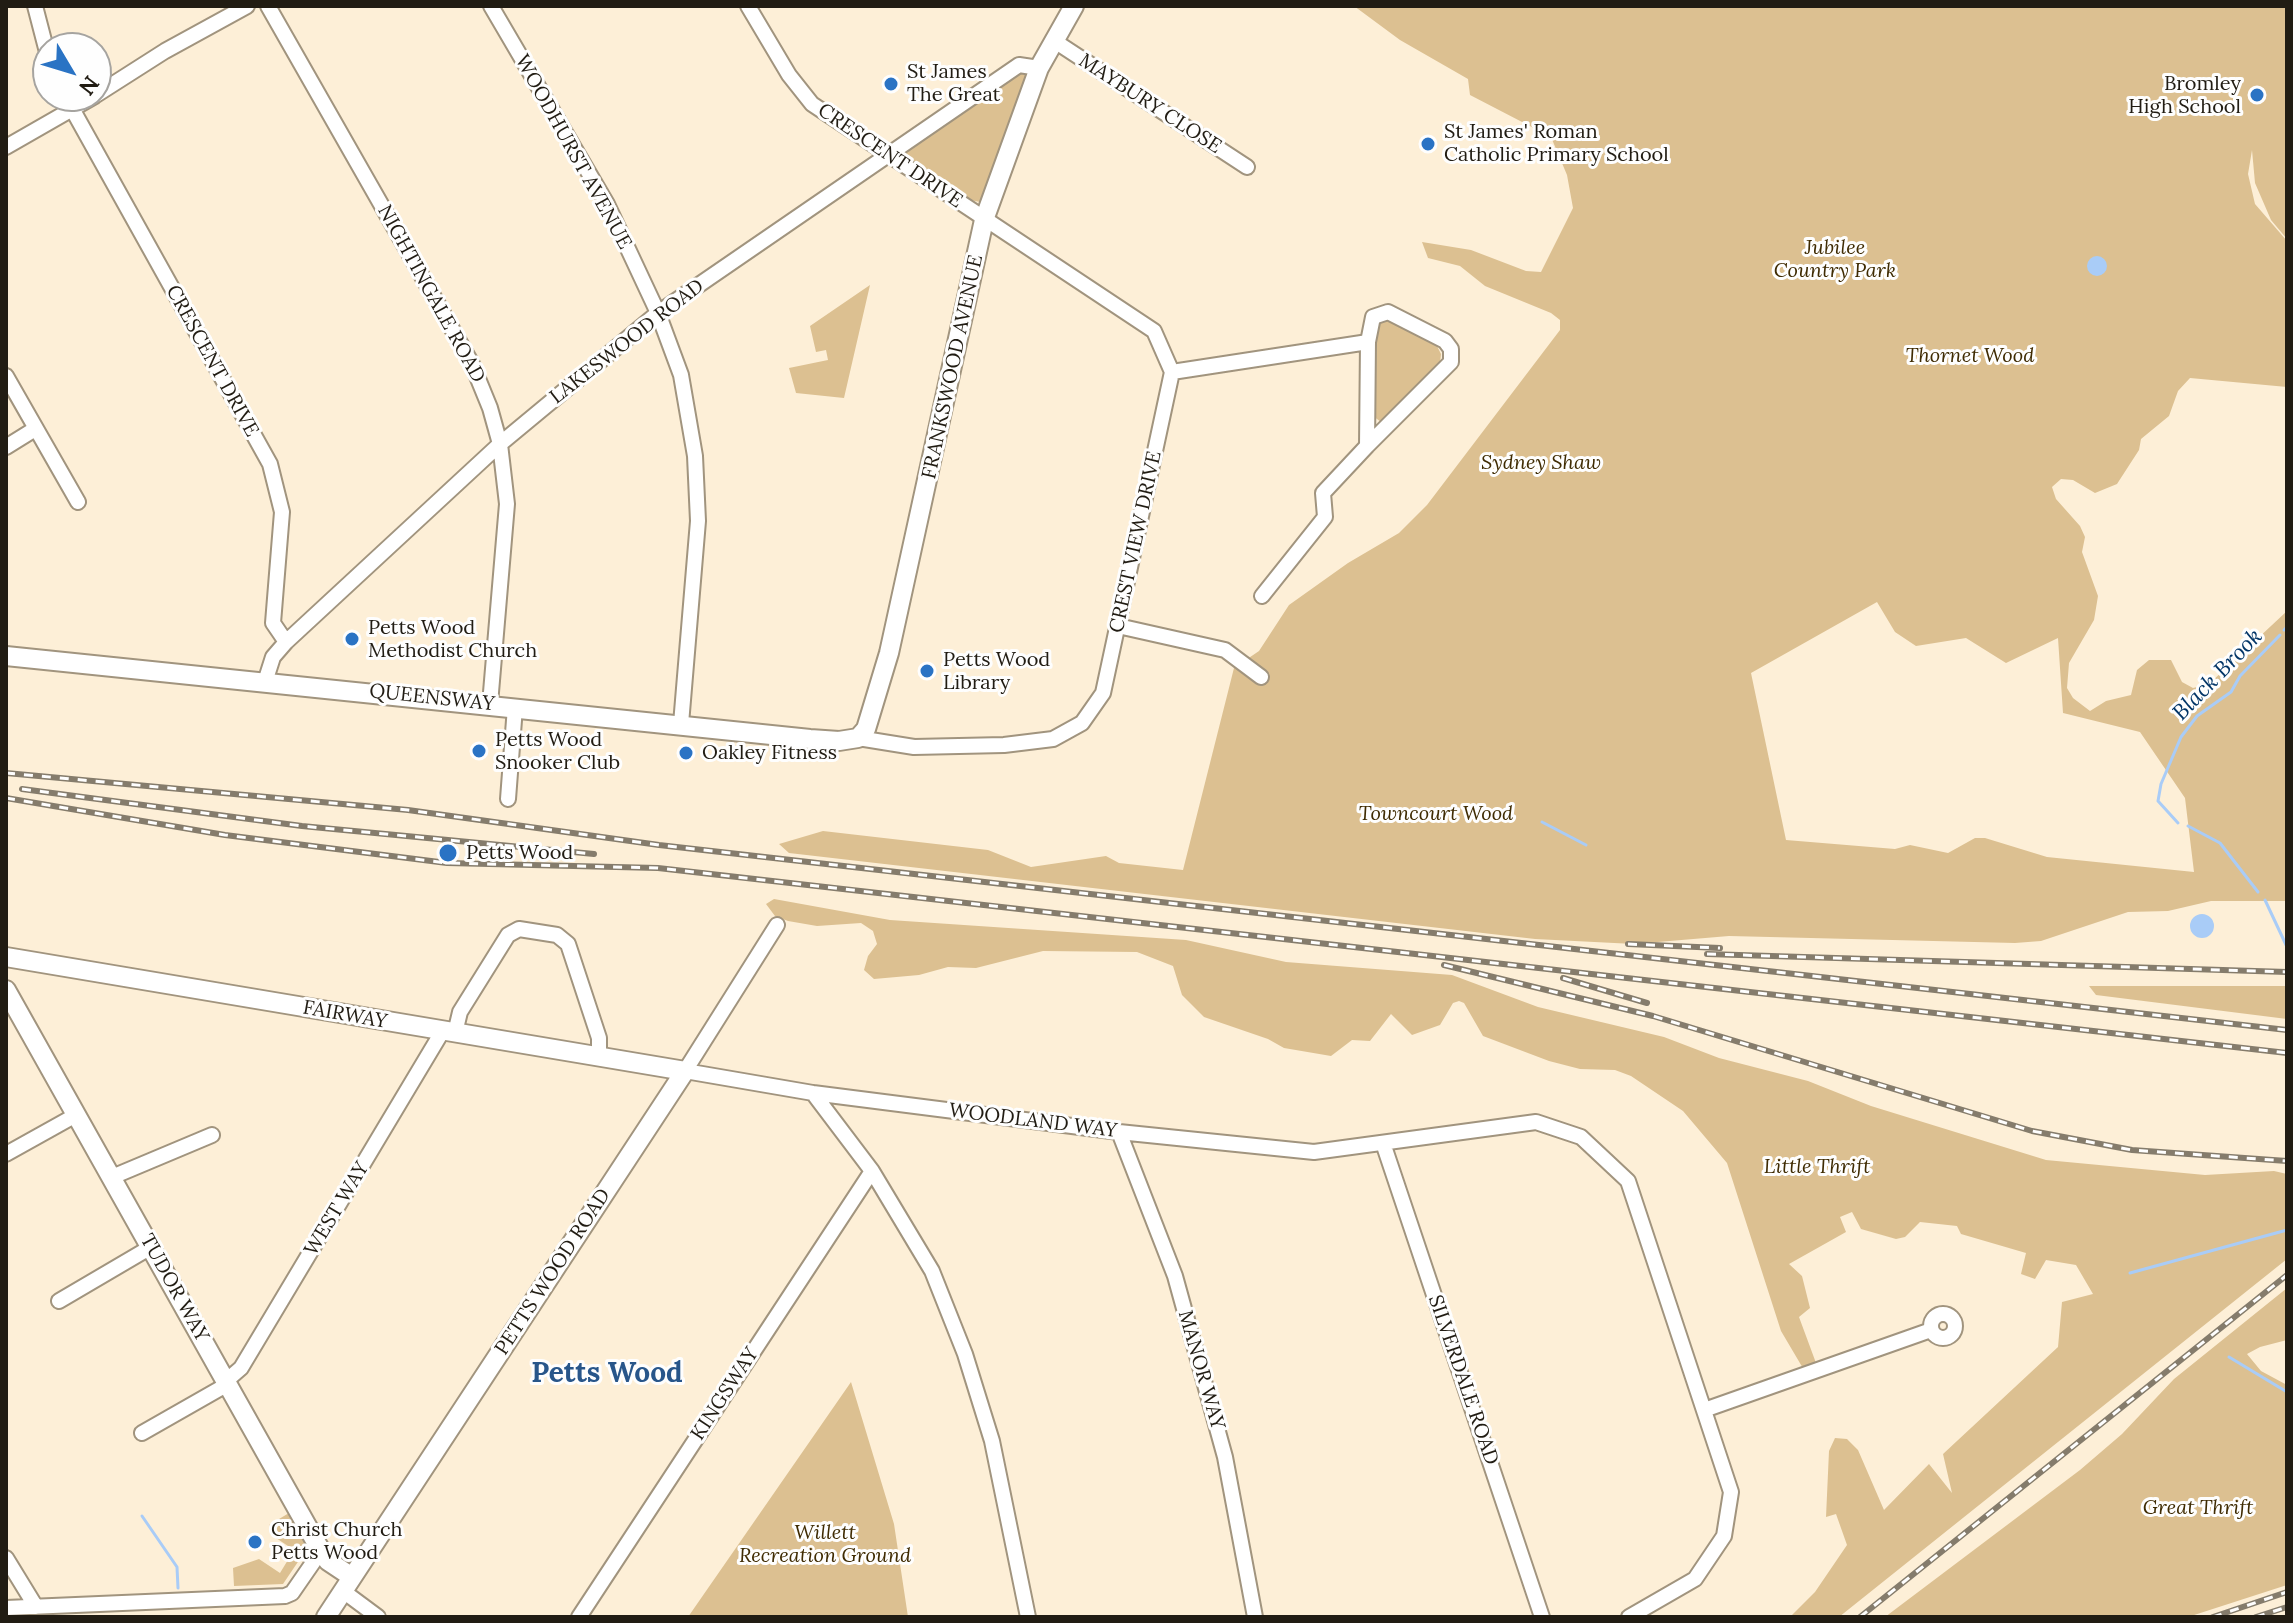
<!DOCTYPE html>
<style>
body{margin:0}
#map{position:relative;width:2293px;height:1623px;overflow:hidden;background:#fdefd7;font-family:Lora,serif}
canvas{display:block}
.frame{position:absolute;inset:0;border:8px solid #211c13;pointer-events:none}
.north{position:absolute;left:32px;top:32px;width:80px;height:80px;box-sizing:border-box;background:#fefefe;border:2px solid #a6a4a0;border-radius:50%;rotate:128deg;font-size:22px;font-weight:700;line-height:32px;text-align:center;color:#211c13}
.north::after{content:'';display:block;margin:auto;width:28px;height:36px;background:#2a73c4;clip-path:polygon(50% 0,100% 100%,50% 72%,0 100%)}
</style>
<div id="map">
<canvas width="2293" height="1623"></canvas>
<div class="frame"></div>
<div class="north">N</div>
</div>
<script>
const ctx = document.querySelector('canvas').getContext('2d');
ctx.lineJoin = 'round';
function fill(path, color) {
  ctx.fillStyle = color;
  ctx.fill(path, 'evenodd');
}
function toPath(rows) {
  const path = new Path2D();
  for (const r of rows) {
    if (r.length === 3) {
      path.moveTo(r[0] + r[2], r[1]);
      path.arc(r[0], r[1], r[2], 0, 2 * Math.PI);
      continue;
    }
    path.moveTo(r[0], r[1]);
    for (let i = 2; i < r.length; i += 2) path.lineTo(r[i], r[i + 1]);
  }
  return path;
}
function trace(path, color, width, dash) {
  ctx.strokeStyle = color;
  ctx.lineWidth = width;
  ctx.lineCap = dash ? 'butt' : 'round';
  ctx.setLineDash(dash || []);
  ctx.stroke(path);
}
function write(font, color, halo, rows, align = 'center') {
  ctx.font = font + ' Lora,serif';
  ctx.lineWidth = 6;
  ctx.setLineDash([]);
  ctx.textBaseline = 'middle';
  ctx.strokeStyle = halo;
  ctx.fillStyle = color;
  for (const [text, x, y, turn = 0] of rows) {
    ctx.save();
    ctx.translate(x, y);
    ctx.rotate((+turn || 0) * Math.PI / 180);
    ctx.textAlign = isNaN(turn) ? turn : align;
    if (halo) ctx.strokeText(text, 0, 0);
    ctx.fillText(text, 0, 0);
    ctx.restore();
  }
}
const green = toPath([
 [1354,6,2287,6,2287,239,2271,220,2255,183,2252,150,2248,174,2255,204,2287,241,2287,387,2190,378,2178,391,2169,416,2141,439,2139,450,2117,484,2095,493,2073,480,2061,479,2052,487,2056,499,2080,526,2085,537,2082,552,2098,596,2094,620,2069,663,2067,688,2073,698,2090,711,2106,701,2131,695,2137,670,2149,660,2171,660,2182,682,2193,688,2209,684,2287,611,2287,901,2211,901,2168,911,2128,912,2041,941,2015,943,1729,936,1634,944,1535,939,789,853,779,844,823,831,988,850,1031,867,1106,856,1119,863,1183,870,1234,668,1259,651,1289,605,1348,563,1399,533,1427,505,1560,330,1560,320,1551,313,1485,286,1460,266,1428,258,1422,242,1471,250,1526,271,1541,272,1573,208,1567,175,1551,137,1470,95,1468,79,1400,40],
 [1877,602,1895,632,1916,646,1966,638,2006,663,2058,638,2063,713,2140,732,2185,798,2194,872,2047,857,1985,838,1975,838,1948,853,1910,845,1895,849,1786,840,1751,673],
 [1018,72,1029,76,980,202,970,200,899,151],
 [870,285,844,398,796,393,789,368,828,360,826,350,816,352,810,326],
 [1386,316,1435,342,1441,354,1440,363,1381,422,1373,416,1376,325],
 [774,899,890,920,1186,940,1286,962,1452,975,1538,1007,1664,1037,1719,1058,1808,1081,1871,1106,2046,1160,2205,1175,2274,1171,2287,1174,2287,1259,1839,1617,1790,1617,1815,1592,1847,1545,1836,1514,1826,1517,1829,1451,1835,1438,1847,1439,1858,1450,1884,1510,1929,1464,1952,1493,1943,1454,2058,1347,2062,1302,2093,1294,2076,1265,2046,1260,2035,1279,2021,1274,2026,1253,1961,1234,1957,1226,1920,1222,1905,1237,1896,1239,1861,1229,1852,1212,1840,1217,1846,1232,1789,1264,1802,1276,1810,1308,1799,1317,1816,1363,1804,1370,1781,1331,1727,1163,1683,1111,1631,1076,1615,1070,1580,1069,1549,1061,1483,1036,1464,1003,1459,1001,1453,1003,1440,1025,1412,1035,1391,1014,1370,1041,1352,1040,1331,1056,1284,1048,1268,1039,1204,1017,1182,995,1173,966,1137,952,1043,951,976,968,948,967,919,975,874,979,864,970,868,956,877,944,873,931,861,923,817,926,788,921,775,916,766,904],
 [2089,986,2287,986,2287,1019,2096,995],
 [2287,1288,2287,1340,2260,1347,2247,1354,2261,1371,2287,1385,2287,1585,2188,1617,1885,1617,2080,1470,2122,1434,2174,1379],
 [851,1382,894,1524,908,1617,688,1617],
 [289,1513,308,1547,283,1584,234,1586,233,1568,259,1559,280,1573,294,1550,270,1534,274,1528,269,1525]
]);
const water = toPath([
 [2097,266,10],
 [2202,926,12]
]);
const stream = toPath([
 [2284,630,2287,627],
 [1542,822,1586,845],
 [2178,823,2158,801,2161,784,2181,737,2197,716,2231,692,2240,676,2280,635],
 [2188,826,2220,843,2258,892],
 [2265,900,2287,947],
 [2130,1273,2287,1230],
 [2229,1357,2287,1392],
 [142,1516,177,1567,178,1588]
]);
const minor = toPath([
 [35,6,48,56],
 [268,6,472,364,490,408,500,444,507,504,490,704],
 [491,6,607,204,658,313,681,375,695,456,698,521,681,724],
 [748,6,789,75,812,104,1154,331,1172,372,1103,693,1082,723,1053,739,1004,745,914,747,858,738],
 [1053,40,1247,167],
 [96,95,165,51,247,6],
 [65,96,270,464,282,512,273,623,286,642],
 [6,147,95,96],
 [1172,372,1368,342,1373,317,1388,312,1445,341,1451,349,1451,362,1367,446],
 [6,376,78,502],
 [6,447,35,429],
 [1262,596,1325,517,1323,493,1367,446,1368,342],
 [1118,626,1225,650,1261,677],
 [265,682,273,657,286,642,500,444,658,313,1019,65,1039,68],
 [508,799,515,707],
 [777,925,685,1071,813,1093,1119,1132,1314,1152,1536,1122,1581,1137,1628,1181,1731,1492,1724,1536,1695,1579,1629,1617],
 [455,1033,460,1012,508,935,519,929,557,935,568,944,599,1038,599,1055],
 [813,1093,872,1171,932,1271,965,1354,992,1441,1028,1617],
 [1119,1132,1175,1276,1225,1457,1255,1617],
 [1383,1143,1542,1617],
 [6,1154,76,1115],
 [112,1177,212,1135],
 [59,1301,151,1247],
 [1943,1326,12],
 [226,1381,241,1368,442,1032],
 [1707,1409,1931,1330],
 [142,1433,228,1384],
 [6,1558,36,1607],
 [343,1591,378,1617],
 [6,1608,285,1596,292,1593,321,1551],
 [579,1617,872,1171]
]);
const tertiary = toPath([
 [6,656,810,739,839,741,858,738,866,729,889,653,984,220,1039,68,1074,6],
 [6,957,685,1071,326,1617],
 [6,990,321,1551,328,1561,352,1577]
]);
const rail = toPath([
 [6,773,408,810,659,845,2287,1030],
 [22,789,302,826,594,854],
 [6,798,225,835,447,863,658,868,2287,1053],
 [1628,944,1720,948],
 [1707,954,2287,972],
 [1444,965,1653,1016,2032,1131,2132,1150,2287,1161],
 [1563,978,1647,1003],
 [1860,1617,2287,1275],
 [2213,1617,2287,1592],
 [2256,1617,2287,1607]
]);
const markers = [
 [891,84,8,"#2a73c4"],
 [2257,95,8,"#2a73c4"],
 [1428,144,8,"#2a73c4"],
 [352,639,8,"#2a73c4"],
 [927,671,8,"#2a73c4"],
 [479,751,8,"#2a73c4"],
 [686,753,8,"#2a73c4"],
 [448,853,10,"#2a73c4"],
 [255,1542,8,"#2a73c4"]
];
const poiNames = [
 ["St James",907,72],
 ["The Great",907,95],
 ["Bromley",2241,84,"right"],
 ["High School",2241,107,"right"],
 ["St James' Roman",1444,132],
 ["Catholic Primary School",1444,155],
 ["Petts Wood",368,628],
 ["Methodist Church",368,651],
 ["Petts Wood",943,660],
 ["Library",943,683],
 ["Petts Wood",495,740],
 ["Snooker Club",495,763],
 ["Oakley Fitness",702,753],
 ["Petts Wood",466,853],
 ["Christ Church",271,1530],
 ["Petts Wood",271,1553]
];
const streetNames = [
 ["MAYBURY CLOSE",1150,104,33],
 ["WOODHURST AVENUE",573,152,61],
 ["CRESCENT DRIVE",890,156,34],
 ["NIGHTINGALE ROAD",431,294,61],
 ["LAKESWOOD ROAD",627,342,-38],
 ["CRESCENT DRIVE",212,361,61],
 ["FRANKSWOOD AVENUE",953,367,-78],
 ["CREST VIEW DRIVE",1136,542,-78],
 ["QUEENSWAY",432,698,6],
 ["FAIRWAY",345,1015,10],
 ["WOODLAND WAY",1033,1121,7],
 ["WEST WAY",337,1209,-59],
 ["PETTS WOOD ROAD",553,1272,-57],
 ["TUDOR WAY",174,1288,61],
 ["MANOR WAY",1201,1370,74],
 ["SILVERDALE ROAD",1463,1380,71],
 ["KINGSWAY",725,1394,-57]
];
const parkNames = [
 ["Jubilee",1835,248],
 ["Country Park",1835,271],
 ["Thornet Wood",1970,356],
 ["Sydney Shaw",1541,463],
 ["Towncourt Wood",1436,814],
 ["Little Thrift",1817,1167],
 ["Great Thrift",2198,1508],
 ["Willett",825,1533],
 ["Recreation Ground",825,1556]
];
const waterNames = [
 ["Black Brook",2218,675,-46]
];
const districtNames = [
 ["Petts Wood",607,1374]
];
fill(green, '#dcc091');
fill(water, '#a9ccf7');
trace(stream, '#a9ccf7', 3);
trace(minor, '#a1947e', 18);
trace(tertiary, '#a1947e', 22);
trace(minor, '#fff', 14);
trace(tertiary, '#fff', 18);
trace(rail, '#857c6c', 6);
trace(rail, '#fefefe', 3, [9]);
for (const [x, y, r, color] of markers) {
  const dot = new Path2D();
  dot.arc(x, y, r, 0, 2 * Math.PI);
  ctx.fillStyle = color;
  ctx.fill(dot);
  trace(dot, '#fefefe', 3);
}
write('20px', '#211c13', '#fefefe', poiNames, 'left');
write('20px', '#211c13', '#fefefe', streetNames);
write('italic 20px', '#3f2b02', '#fefefe', parkNames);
write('italic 22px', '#023567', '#fefefe', waterNames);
write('bold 28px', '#28568a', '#fefefe', districtNames);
</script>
